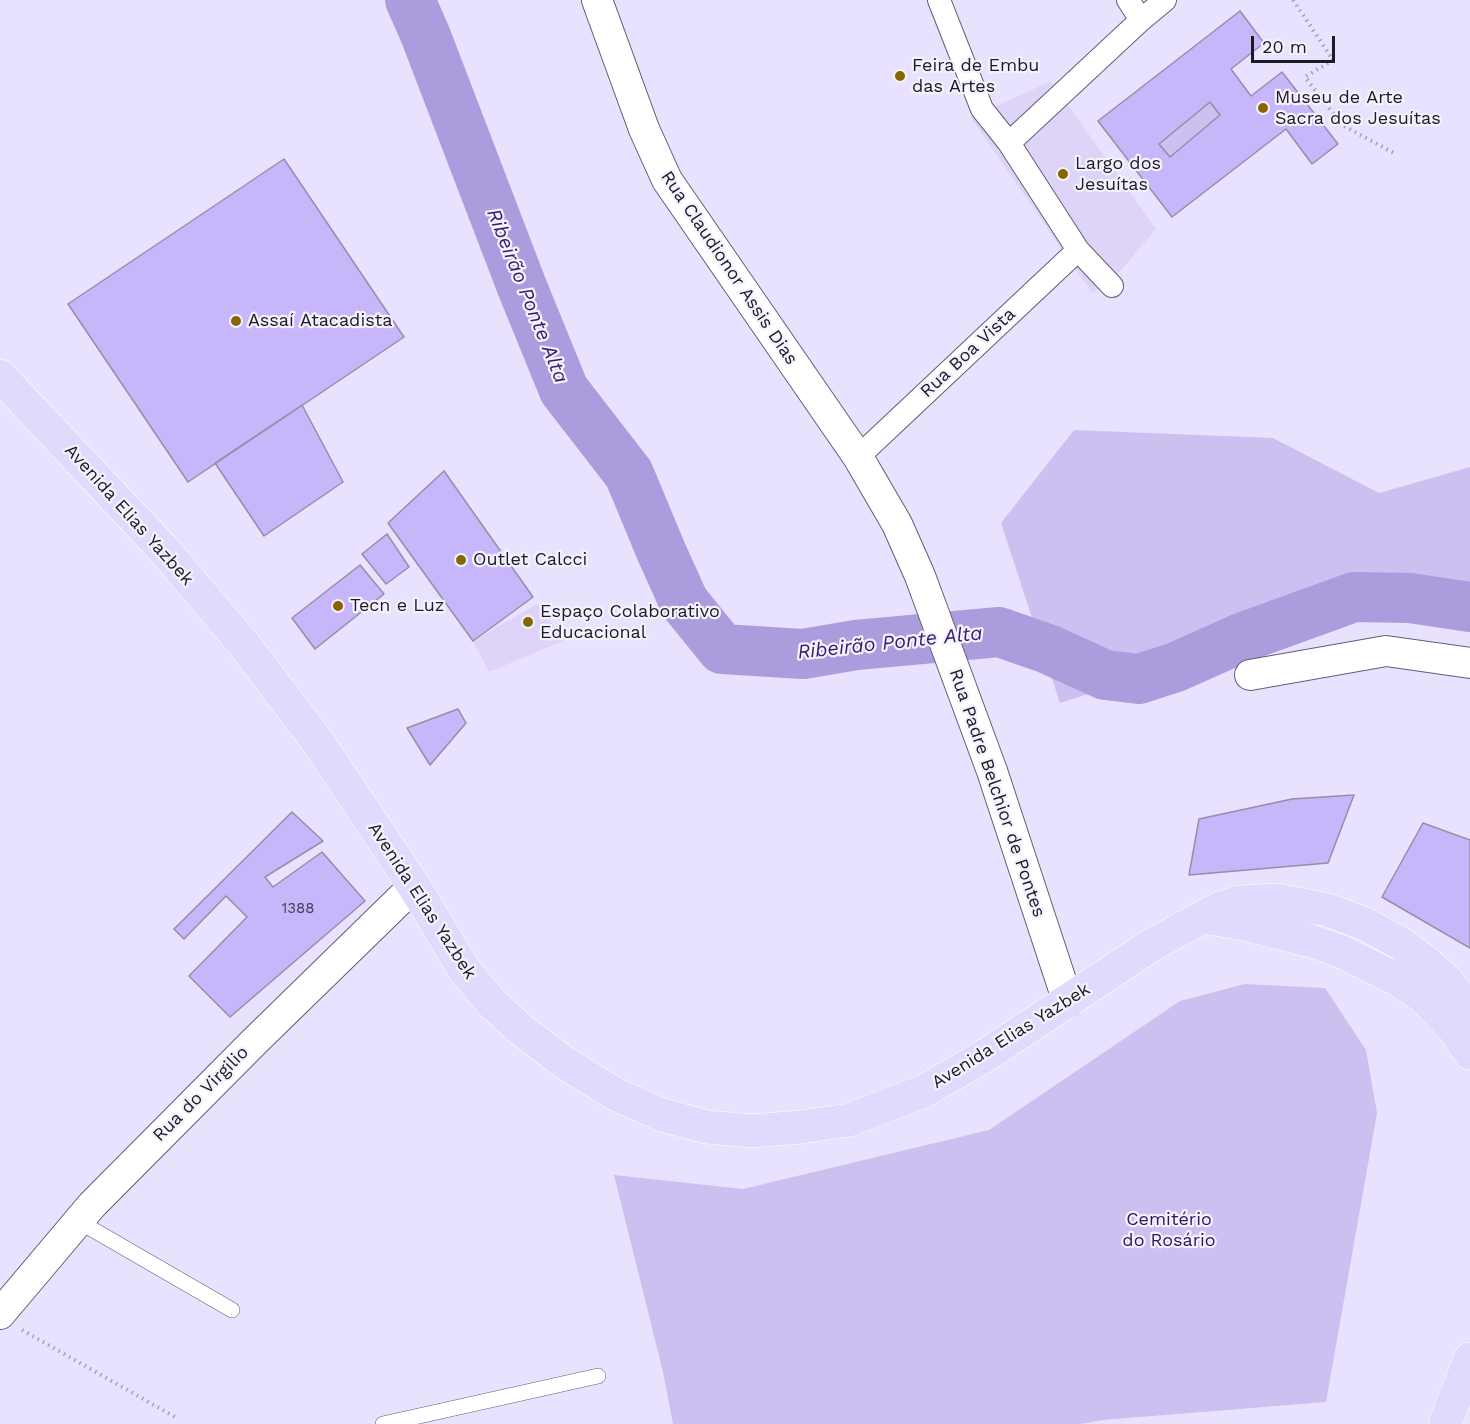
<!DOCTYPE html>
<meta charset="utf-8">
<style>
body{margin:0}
#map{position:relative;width:1470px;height:1424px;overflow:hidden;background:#e8e2ff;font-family:"Work Sans",sans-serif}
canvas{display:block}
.scale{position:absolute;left:1251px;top:36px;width:84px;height:27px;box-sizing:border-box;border:3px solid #1c1a24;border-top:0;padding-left:8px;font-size:18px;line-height:21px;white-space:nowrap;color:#1c1a24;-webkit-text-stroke:4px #f4f2fe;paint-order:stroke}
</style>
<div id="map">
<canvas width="1470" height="1424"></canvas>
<div class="scale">20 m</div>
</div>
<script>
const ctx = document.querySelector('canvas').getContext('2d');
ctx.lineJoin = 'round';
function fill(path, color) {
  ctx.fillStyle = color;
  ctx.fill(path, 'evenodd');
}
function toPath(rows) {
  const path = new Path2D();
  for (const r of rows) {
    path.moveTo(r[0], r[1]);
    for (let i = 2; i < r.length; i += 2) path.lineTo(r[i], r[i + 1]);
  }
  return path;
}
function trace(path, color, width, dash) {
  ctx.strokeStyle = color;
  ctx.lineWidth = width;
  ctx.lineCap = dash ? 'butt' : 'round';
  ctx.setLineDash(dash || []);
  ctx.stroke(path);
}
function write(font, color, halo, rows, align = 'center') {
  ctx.font = font + ' "Work Sans",sans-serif';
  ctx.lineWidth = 4.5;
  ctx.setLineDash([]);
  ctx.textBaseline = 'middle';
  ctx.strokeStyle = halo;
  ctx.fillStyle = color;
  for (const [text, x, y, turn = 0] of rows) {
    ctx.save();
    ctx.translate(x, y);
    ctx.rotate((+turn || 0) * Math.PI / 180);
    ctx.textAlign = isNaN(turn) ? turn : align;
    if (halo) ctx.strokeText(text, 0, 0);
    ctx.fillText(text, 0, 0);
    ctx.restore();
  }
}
const built = toPath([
 [1051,81,1156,229,1115,277,1092,293,971,118],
 [537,604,565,640,489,672,473,641]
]);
const green = toPath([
 [1210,102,1220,115,1170,157,1159,144],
 [1074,430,1273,438,1379,493,1470,467,1470,626,1366,605,1060,703,1001,523],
 [1245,984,1325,988,1366,1050,1377,1113,1326,1402,1103,1420,1080,1424,673,1424,663,1372,614,1175,743,1189,989,1130,1180,1001]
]);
const river = toPath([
 [410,0,425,34,522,287,564,390,629,474,661,551,684,602,722,649,803,654,856,645,999,632,1048,649,1105,675,1139,679,1176,667,1241,638,1354,597,1410,598,1470,607]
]);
const building = toPath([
 [1240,11,1264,43,1231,69,1251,96,1282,72,1338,144,1312,164,1286,129,1172,217,1098,121,1240,11],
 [1210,102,1220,115,1170,157,1159,144,1210,102],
 [284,159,404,337,188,482,68,304,284,159],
 [302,405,343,482,264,536,215,463,302,405],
 [444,471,533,597,473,641,388,523,444,471],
 [387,534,409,567,386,584,362,554,387,534],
 [360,565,384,594,315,649,292,618,360,565],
 [458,709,466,723,430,765,407,728,458,709],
 [1354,795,1328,863,1189,875,1199,819,1292,799,1354,795],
 [292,812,323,841,265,877,273,887,322,852,365,901,230,1017,189,976,247,917,226,896,184,939,174,929,292,812],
 [1423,823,1470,840,1470,948,1382,897,1423,823]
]);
const path = toPath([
 [1293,0,1333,60,1305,77,1342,125,1394,153],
 [22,1330,175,1417]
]);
const service = toPath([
 [78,1221,232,1310],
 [383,1424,598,1376]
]);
const pedestrian = toPath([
 [939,0,982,109,1009,143,1078,250,1112,286],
 [1128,0,1141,20],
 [1009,143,1141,20,1165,0],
 [858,457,1078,250]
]);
const minor = toPath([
 [597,0,644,129,667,180,858,457,897,524,920,576,992,771,1068,1002],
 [1250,675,1386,651,1470,663],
 [0,1314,92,1205,255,1041,414,886]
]);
const primary = toPath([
 [0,376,164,550,246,647,320,745,414,886,465,971,493,1004,519,1028,562,1061,615,1094,662,1115,707,1127,753,1131,801,1127,849,1120,924,1091,983,1057,1150,946,1203,917,1220,908,1239,902,1276,900,1328,910,1365,924,1400,943,1427,963,1446,980,1470,1012],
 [1204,917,1244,924,1311,941,1340,951,1400,981,1422,996,1453,1028,1470,1053],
 [1445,1424,1470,1359]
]);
const markers = [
 [900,76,6,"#876601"],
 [1263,108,6,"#876601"],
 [1063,174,6,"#876601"],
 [236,321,6,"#876601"],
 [461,560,6,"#876601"],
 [338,606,6,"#876601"],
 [528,622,6,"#876601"]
];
const numberNames = [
 ["1388",298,909]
];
const poiNames = [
 ["Feira de Embu",912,66],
 ["das Artes",912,87],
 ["Museu de Arte",1275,98],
 ["Sacra dos Jesuítas",1275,119],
 ["Largo dos",1075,164],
 ["Jesuítas",1075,185],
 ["Assaí Atacadista",248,321],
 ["Outlet Calcci",473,560],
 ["Tecn e Luz",350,606],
 ["Espaço Colaborativo",540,612],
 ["Educacional",540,633]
];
const streetNames = [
 ["Rua Claudionor Assis Dias",729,268,56],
 ["Rua Boa Vista",968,353,-43],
 ["Avenida Elias Yazbek",129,515,48],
 ["Rua Padre Belchior de Pontes",997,793,71],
 ["Avenida Elias Yazbek",422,901,57],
 ["Avenida Elias Yazbek",1011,1036,-32],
 ["Rua do Virgilio",201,1094,-45]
];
const parkNames = [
 ["Cemitério",1169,1220],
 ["do Rosário",1169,1241]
];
const waterNames = [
 ["Ribeirão Ponte Alta",527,296,68],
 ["Ribeirão Ponte Alta",890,643,-6]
];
fill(built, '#ddd4f8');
fill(green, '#cbc0ef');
trace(river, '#ad9cdd', 50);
fill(building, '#c7b6f9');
trace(building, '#948ea8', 1.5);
trace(service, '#635d75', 16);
trace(pedestrian, '#635d75', 24);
trace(minor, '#635d75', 32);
trace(primary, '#fff', 34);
trace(path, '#a5a0b7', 4, [1.5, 4.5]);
trace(service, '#fff', 15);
trace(pedestrian, '#fff', 22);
trace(minor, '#fff', 30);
trace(primary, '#e2dafc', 33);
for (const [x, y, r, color] of markers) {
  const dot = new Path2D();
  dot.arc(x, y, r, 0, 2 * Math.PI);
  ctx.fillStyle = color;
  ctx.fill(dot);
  trace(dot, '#f4f2fe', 2);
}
write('15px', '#474159', null, numberNames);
write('18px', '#1c1a24', '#f4f2fe', poiNames, 'left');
write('18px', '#1c1a24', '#f4f2fe', streetNames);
write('18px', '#31125e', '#f4f2fe', parkNames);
write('italic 20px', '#381b67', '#f4f2fe', waterNames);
</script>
